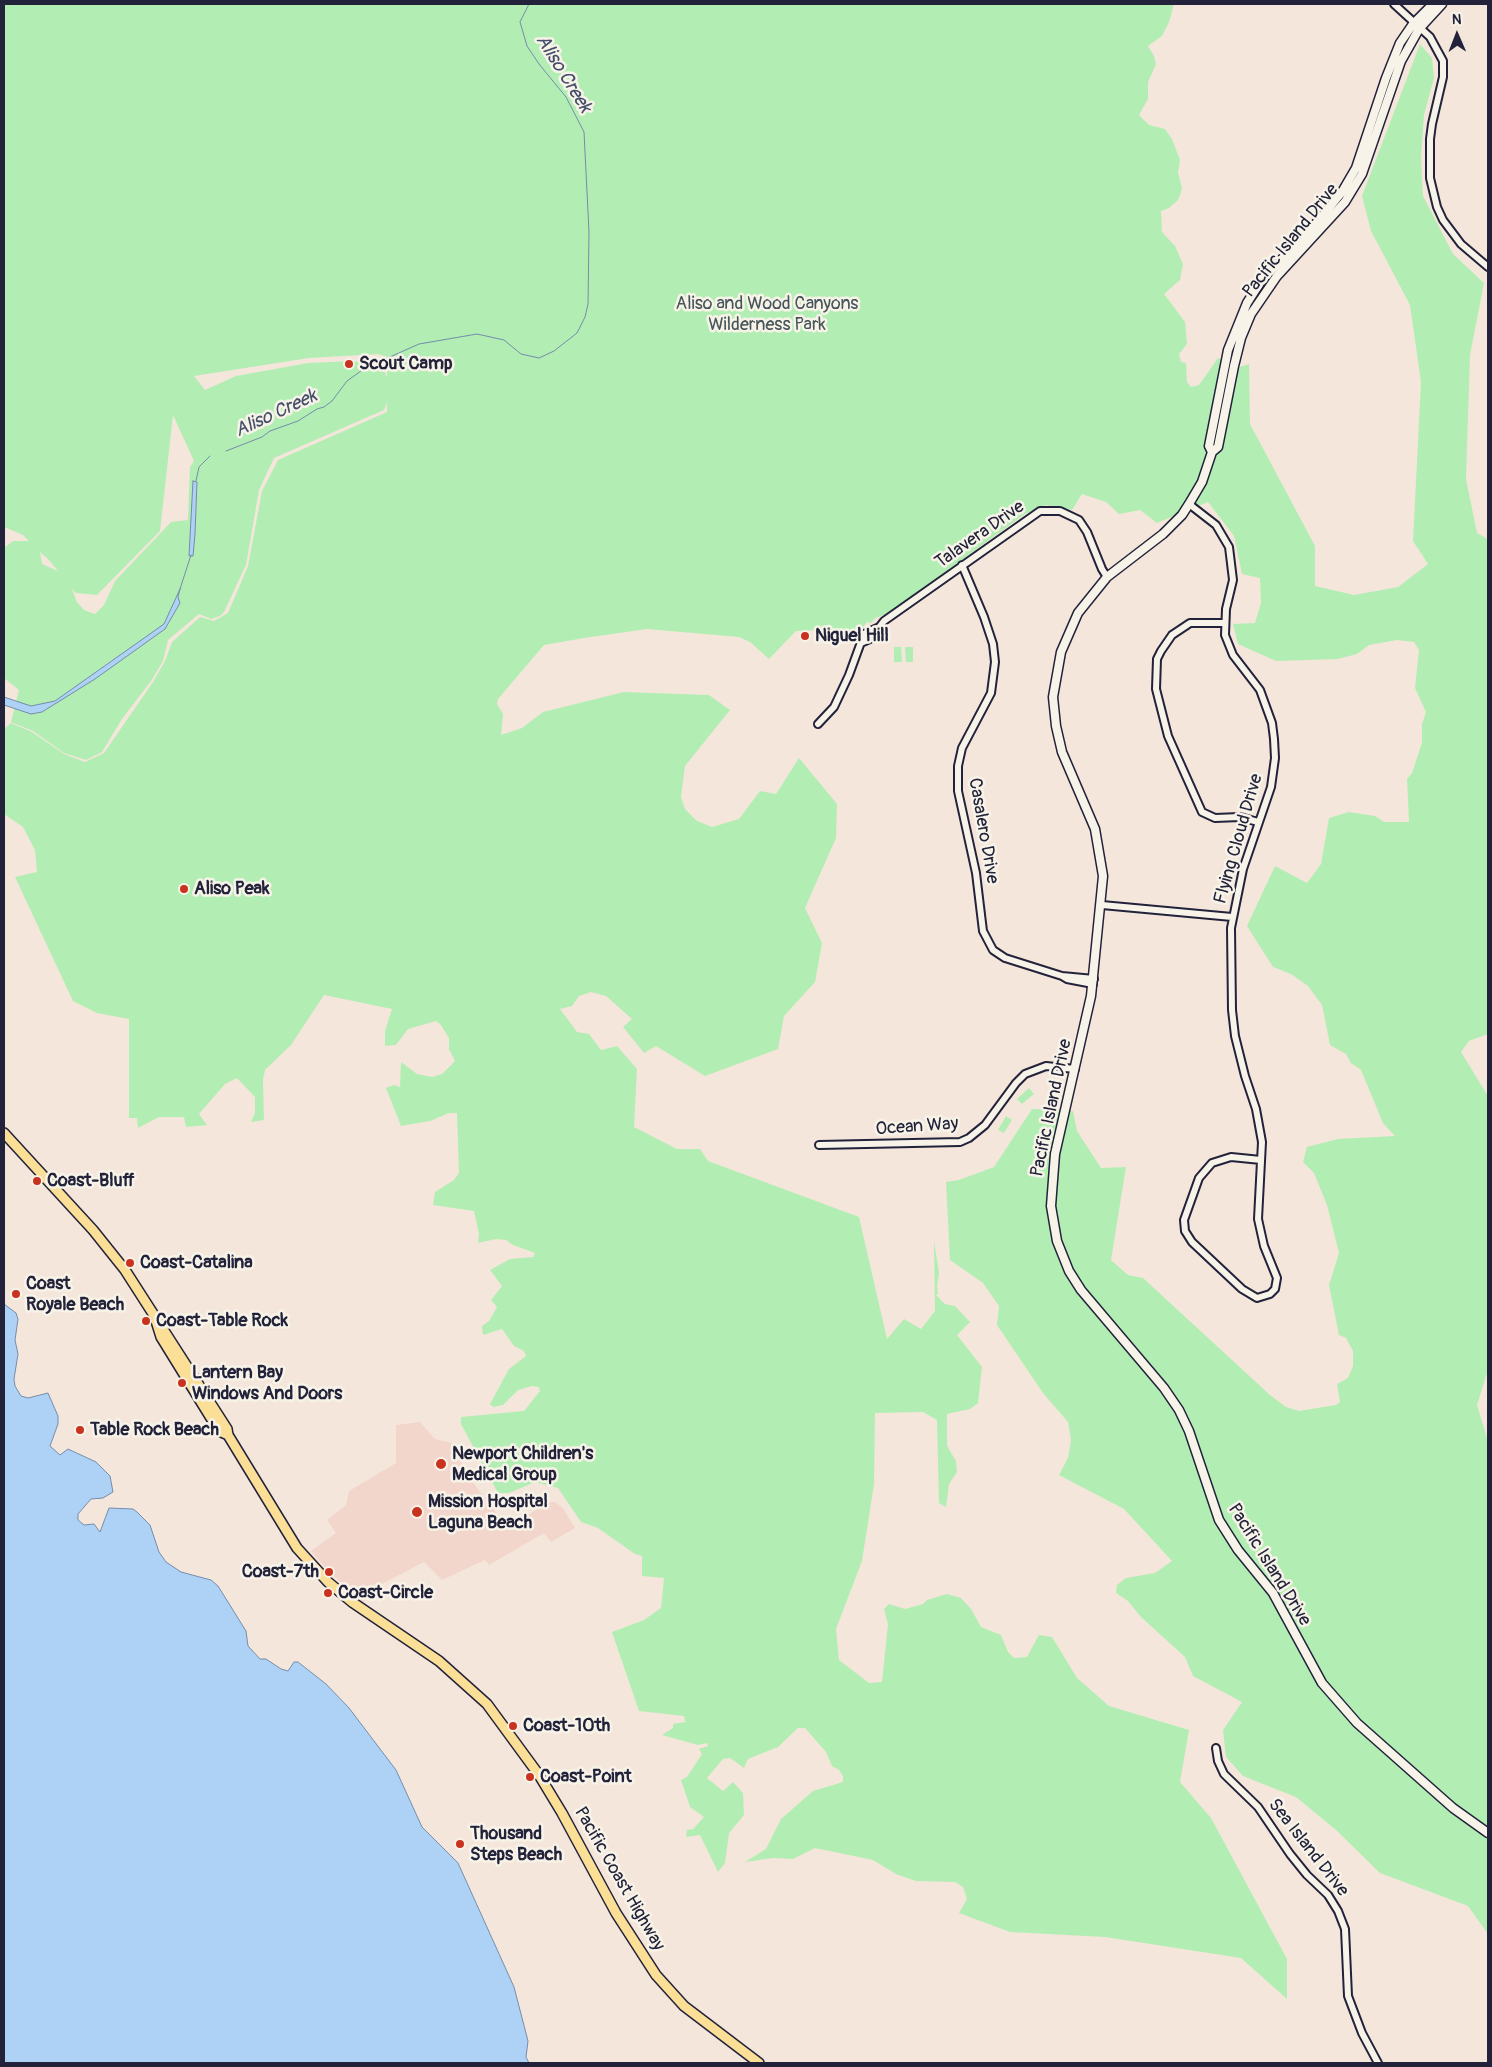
<!DOCTYPE html>
<style>
body{margin:0}
#map{position:relative;width:1492px;height:2067px;overflow:hidden;background:#f5e6db;font-family:Pangolin,sans-serif}
canvas{display:block}
.frame{position:absolute;inset:0;border:5px solid #22223b;pointer-events:none}
.north{position:absolute;left:1432px;top:10px;width:50px;height:50px;-webkit-text-stroke:4px #f7f3e8;paint-order:stroke;rotate:359deg;font-size:14px;font-weight:700;line-height:20px;text-align:center;color:#22223b}
.north::after{content:'';display:block;margin:auto;width:18px;height:22px;background:#22223b;clip-path:polygon(50% 0,100% 100%,50% 72%,0 100%)}
</style>
<div id="map">
<canvas width="1492" height="2067"></canvas>
<div class="frame"></div>
<div class="north">N</div>
</div>
<script>
const ctx = document.querySelector('canvas').getContext('2d');
ctx.lineJoin = 'round';
function fill(path, color) {
  ctx.fillStyle = color;
  ctx.fill(path, 'evenodd');
}
function toPath(rows) {
  const path = new Path2D();
  for (const r of rows) {
    path.moveTo(r[0], r[1]);
    for (let i = 2; i < r.length; i += 2) path.lineTo(r[i], r[i + 1]);
  }
  return path;
}
function trace(path, color, width, dash) {
  ctx.strokeStyle = color;
  ctx.lineWidth = width;
  ctx.lineCap = dash ? 'butt' : 'round';
  ctx.setLineDash(dash || []);
  ctx.stroke(path);
}
function write(font, color, halo, rows, align = 'center') {
  ctx.font = font + ' Pangolin,sans-serif';
  ctx.lineWidth = 5;
  ctx.setLineDash([]);
  ctx.textBaseline = 'middle';
  ctx.strokeStyle = halo;
  ctx.fillStyle = color;
  for (const [text, x, y, turn = 0] of rows) {
    ctx.save();
    ctx.translate(x, y);
    ctx.rotate((+turn || 0) * Math.PI / 180);
    ctx.textAlign = isNaN(turn) ? turn : align;
    if (halo) ctx.strokeText(text, 0, 0);
    ctx.fillText(text, 0, 0);
    ctx.restore();
  }
}
const built = toPath([
 [420,1422,435,1439,452,1443,459,1450,463,1470,499,1516,516,1519,524,1518,547,1502,555,1502,563,1508,575,1528,551,1542,544,1533,489,1565,485,1560,442,1580,424,1562,380,1585,363,1602,327,1570,311,1551,336,1533,327,1520,346,1505,349,1491,396,1463,396,1425]
]);
const green = toPath([
 [4,4,1174,4,1169,22,1162,36,1148,46,1154,56,1156,64,1148,82,1148,99,1139,115,1149,125,1165,129,1172,139,1180,160,1178,172,1182,189,1178,200,1169,208,1161,211,1162,232,1175,246,1183,264,1180,280,1164,294,1185,322,1187,344,1179,354,1181,362,1186,363,1187,382,1191,387,1199,385,1218,358,1237,368,1249,364,1250,424,1315,546,1315,586,1354,595,1398,587,1428,564,1413,541,1421,382,1410,305,1371,231,1362,196,1420,44,1432,58,1434,78,1424,115,1421,158,1423,196,1453,254,1484,283,1470,355,1466,479,1477,533,1488,539,1488,1034,1469,1041,1461,1052,1488,1096,1488,1370,1477,1405,1488,1441,1488,1934,1468,1906,1380,1873,1336,1830,1296,1797,1243,1776,1226,1757,1223,1730,1242,1702,1193,1676,1185,1657,1141,1617,1128,1601,1116,1593,1117,1585,1126,1578,1155,1573,1172,1561,1124,1509,1059,1475,1068,1458,1071,1440,1068,1422,1043,1393,997,1325,999,1306,983,1283,950,1260,946,1182,959,1180,994,1167,1032,1109,1073,1111,1077,1131,1101,1168,1126,1167,1111,1260,1128,1275,1143,1278,1270,1395,1286,1407,1299,1411,1336,1405,1340,1402,1337,1384,1348,1378,1353,1366,1353,1351,1346,1338,1339,1335,1329,1285,1339,1253,1327,1205,1314,1173,1303,1162,1307,1147,1338,1139,1395,1136,1383,1123,1361,1070,1351,1063,1346,1054,1330,1045,1322,1005,1308,986,1291,974,1273,967,1247,926,1275,866,1307,883,1321,864,1329,818,1349,812,1375,816,1384,822,1409,822,1407,779,1412,773,1422,743,1422,724,1426,712,1415,688,1419,650,1414,642,1397,640,1369,645,1357,654,1338,659,1276,661,1238,644,1233,624,1255,623,1261,603,1260,578,1242,574,1234,536,1208,502,1157,523,1140,510,1119,514,1106,502,1082,494,1072,510,1045,505,1025,514,887,614,875,618,871,623,867,622,850,643,817,630,796,631,769,659,750,642,739,637,647,629,584,638,544,645,498,699,497,704,503,714,501,735,522,728,543,712,624,692,709,695,730,710,685,766,681,797,685,809,697,821,712,827,739,819,760,791,776,794,799,758,837,804,836,838,805,908,822,943,815,982,784,1016,778,1049,705,1076,656,1046,644,1053,623,1027,632,1019,606,996,591,992,579,996,572,1006,560,1009,577,1032,589,1034,601,1050,617,1046,637,1069,634,1127,677,1149,700,1149,708,1161,859,1217,887,1339,904,1319,921,1329,935,1311,934,1241,939,1273,937,1286,938,1294,936,1295,945,1304,955,1306,970,1322,957,1335,982,1367,978,1403,970,1409,947,1414,947,1446,956,1461,957,1472,949,1484,946,1507,939,1503,937,1420,923,1412,875,1413,874,1484,862,1561,836,1629,839,1660,869,1683,882,1682,888,1624,884,1609,889,1604,905,1609,923,1604,927,1600,947,1594,961,1598,971,1609,981,1627,1001,1635,1008,1652,1014,1658,1027,1657,1039,1635,1052,1637,1077,1678,1109,1706,1189,1730,1180,1782,1211,1818,1287,1959,1287,1999,1241,1958,1105,1937,1010,1932,959,1913,967,1899,963,1887,955,1882,916,1881,896,1874,873,1860,815,1848,793,1859,773,1858,745,1862,766,1849,781,1819,813,1791,843,1782,843,1776,839,1770,832,1766,826,1752,805,1728,798,1728,778,1747,748,1759,744,1768,730,1758,723,1759,707,1778,723,1791,733,1782,743,1793,744,1815,729,1833,725,1863,718,1872,700,1835,686,1837,687,1830,693,1829,704,1817,690,1807,681,1780,687,1777,702,1754,699,1749,708,1746,707,1743,698,1745,662,1735,673,1728,673,1724,685,1722,684,1716,639,1711,612,1632,644,1620,661,1608,664,1578,642,1576,642,1556,635,1554,598,1528,581,1522,558,1488,535,1482,509,1493,498,1493,461,1424,461,1417,524,1411,540,1391,539,1387,532,1386,518,1390,503,1405,493,1407,490,1404,509,1369,526,1356,524,1351,514,1346,502,1329,483,1335,482,1326,489,1321,497,1307,491,1300,502,1286,490,1270,510,1259,533,1257,535,1253,513,1245,506,1240,496,1239,478,1243,479,1234,474,1211,433,1205,435,1192,454,1180,459,1173,457,1113,449,1113,430,1121,401,1126,386,1088,394,1085,400,1087,401,1062,417,1074,432,1077,442,1074,455,1061,449,1049,449,1038,441,1025,436,1021,408,1029,396,1045,385,1046,385,1031,392,1009,324,995,291,1045,265,1070,263,1080,264,1120,251,1122,255,1113,255,1097,237,1078,225,1084,199,1114,207,1125,186,1127,184,1117,159,1117,138,1128,137,1118,129,1118,129,1019,97,1013,73,1001,15,877,37,872,35,850,23,827,4,814,4,729,11,723,32,732,64,754,85,762,104,753,153,682,165,661,172,642,200,617,214,621,228,613,248,566,262,491,278,460,387,412,387,402,384,410,274,458,259,490,246,565,224,612,220,616,211,619,199,614,168,640,163,661,151,681,122,719,102,752,86,760,64,753,33,731,11,722,19,690,4,678,4,553,5,547,13,541,29,541,23,535,4,527],
 [378,354,387,357,387,378,384,370,354,361,308,363,236,376,205,390,194,376,309,358],
 [173,415,194,461,190,467,188,520,171,522,115,581,104,605,95,614,84,610,77,602,72,589,76,593,97,595,160,531],
 [40,552,48,559,58,571,42,564],
 [894,647,901,647,902,662,894,662],
 [905,647,913,647,913,662,906,662],
 [1029,1088,1034,1094,1022,1104,1017,1099],
 [1006,1116,1012,1120,1004,1133,998,1130]
]);
const water = toPath([
 [193,481,197,482,195,534,193,556,189,556,193,481],
 [180,589,178,597,180,603,165,629,95,679,42,712,31,714,4,705,4,697,31,706,55,701,164,624,180,589],
 [4,1304,16,1313,18,1319,15,1340,18,1354,14,1379,15,1386,21,1396,28,1398,48,1393,58,1416,58,1424,50,1446,60,1455,68,1449,96,1462,110,1476,113,1492,103,1498,91,1499,78,1514,78,1520,84,1525,94,1524,100,1532,109,1508,133,1509,137,1512,150,1525,159,1552,166,1562,181,1572,211,1580,218,1586,246,1631,248,1646,260,1659,266,1659,281,1669,288,1671,294,1662,298,1662,326,1684,349,1708,396,1770,422,1827,458,1863,514,1987,528,2041,526,2057,529,2063,4,2063,4,1304]
]);
const stream = toPath([
 [226,451,262,437,270,431,298,421,317,409,324,407,332,401,347,381,365,368,419,344,477,334,504,340,521,354,539,358,554,351,577,333,585,317,588,304,589,232,584,132,566,97,539,64,527,46,520,22,529,4],
 [196,481,199,467,210,456],
 [180,589,191,555]
]);
const tertiary = toPath([
 [1394,4,1430,37,1443,61,1443,77,1432,124,1430,139,1430,178,1437,207,1443,220,1461,244,1488,267],
 [1189,504,1216,525,1229,547,1233,580,1226,609,1225,635,1233,655,1260,690,1272,723,1274,739,1275,758,1271,787,1243,869,1231,928,1232,1010,1235,1036,1245,1076,1256,1109,1262,1142,1258,1219,1264,1246,1277,1278,1275,1289,1270,1294,1257,1298,1242,1289,1192,1242,1185,1231,1184,1220,1199,1178,1212,1163,1231,1157,1261,1160],
 [962,565,984,617,993,644,995,662,991,693,962,748,958,766,958,791,976,873,983,931,993,950,1005,958,1062,976,1094,979],
 [1224,623,1190,623,1172,635,1161,651,1157,659,1156,689,1168,736,1202,812,1215,818,1240,817,1258,822],
 [861,643,870,639,884,621,1040,511,1060,511,1079,520,1087,532,1102,569,1107,577],
 [818,724,834,707,849,675,864,634,877,628],
 [1102,905,1232,917],
 [1062,976,1067,979,1093,984],
 [819,1145,960,1142,969,1138,985,1125,1016,1083,1025,1074,1046,1066,1075,1069],
 [1216,1748,1218,1761,1224,1774,1258,1807,1290,1854,1307,1875,1328,1895,1338,1911,1345,1929,1348,1996,1362,2033,1378,2063]
]);
const secondary = toPath([
 [1442,4,1419,29,1401,61,1362,174,1345,202,1277,276,1251,314,1241,338,1234,366,1218,447,1212,452,1202,482,1189,504,1182,515,1163,534,1107,577,1078,613,1061,652,1053,697,1056,726,1062,752,1095,829,1103,876,1091,996,1055,1154,1051,1206,1057,1241,1069,1271,1081,1290,1164,1388,1179,1410,1189,1431,1219,1520,1238,1550,1273,1593,1322,1683,1357,1723,1453,1808,1488,1833],
 [1212,452,1209,446,1228,350,1247,303,1261,281,1318,221,1342,192,1356,168,1386,78,1400,43,1413,24,1433,4]
]);
const trunk = toPath([
 [4,1133,93,1230,125,1270,227,1429,228,1435,297,1548,328,1582,352,1602,439,1661,487,1704,539,1775,562,1813,616,1913,656,1975,684,2006,759,2063],
 [156,1321,161,1337,219,1431,228,1435]
]);
const markers = [
 [349,364,5,"#c8321e"],
 [805,636,5,"#c8321e"],
 [184,889,5,"#c8321e"],
 [37,1181,5,"#c8321e"],
 [130,1263,5,"#c8321e"],
 [16,1294,5,"#c8321e"],
 [146,1321,5,"#c8321e"],
 [182,1383,5,"#c8321e"],
 [80,1430,5,"#c8321e"],
 [441,1464,6,"#c8321e"],
 [417,1512,6,"#c8321e"],
 [329,1572,5,"#c8321e"],
 [328,1593,5,"#c8321e"],
 [513,1726,5,"#c8321e"],
 [530,1777,5,"#c8321e"],
 [460,1844,5,"#c8321e"]
];
const streetNames = [
 ["Pacific Island Drive",1291,241,-51],
 ["Talavera Drive",980,535,-35],
 ["Casalero Drive",983,831,80],
 ["Flying Cloud Drive",1239,839,-74],
 ["Pacific Island Drive",1052,1108,-78],
 ["Ocean Way",917,1127,-4],
 ["Pacific Island Drive",1269,1565,58],
 ["Sea Island Drive",1308,1848,52],
 ["Pacific Coast Highway",619,1879,60]
];
const parkNames = [
 ["Aliso and Wood Canyons",767,304],
 ["Wilderness Park",767,325]
];
const poiNames = [
 ["Scout Camp",359,364],
 ["Niguel Hill",815,636],
 ["Aliso Peak",194,889],
 ["Coast-Bluff",47,1181],
 ["Coast-Catalina",140,1263],
 ["Coast",26,1284],
 ["Royale Beach",26,1305],
 ["Coast-Table Rock",156,1321],
 ["Lantern Bay",192,1373],
 ["Windows And Doors",192,1394],
 ["Table Rock Beach",90,1430],
 ["Newport Children's",452,1454],
 ["Medical Group",452,1475],
 ["Mission Hospital",428,1502],
 ["Laguna Beach",428,1523],
 ["Coast-7th",319,1572,"right"],
 ["Coast-Circle",338,1593],
 ["Coast-10th",523,1726],
 ["Coast-Point",540,1777],
 ["Thousand",470,1834],
 ["Steps Beach",470,1855]
];
const waterNames = [
 ["Aliso Creek",563,74,58],
 ["Aliso Creek",276,414,-25]
];
fill(built, '#f2d6cc');
fill(green, '#b2eeb3');
fill(water, '#add2f6');
trace(water, '#758cab', 1);
trace(stream, '#758cab', 1);
trace(tertiary, '#22223b', 10);
trace(secondary, '#22223b', 11);
trace(trunk, '#22223b', 12);
trace(tertiary, '#f7f3e8', 6);
trace(secondary, '#f7f3e8', 8);
trace(trunk, '#fbdf96', 9);
for (const [x, y, r, color] of markers) {
  const dot = new Path2D();
  dot.arc(x, y, r, 0, 2 * Math.PI);
  ctx.fillStyle = color;
  ctx.fill(dot);
  trace(dot, '#f7f3e8', 2);
}
write('18px', '#22223b', '#f7f3e8', streetNames);
write('18px', '#465559', '#f7f3e8', parkNames);
write('bold 18px', '#22223b', '#f7f3e8', poiNames, 'left');
write('italic 19px', '#454e6a', '#f7f3e8', waterNames);
</script>
